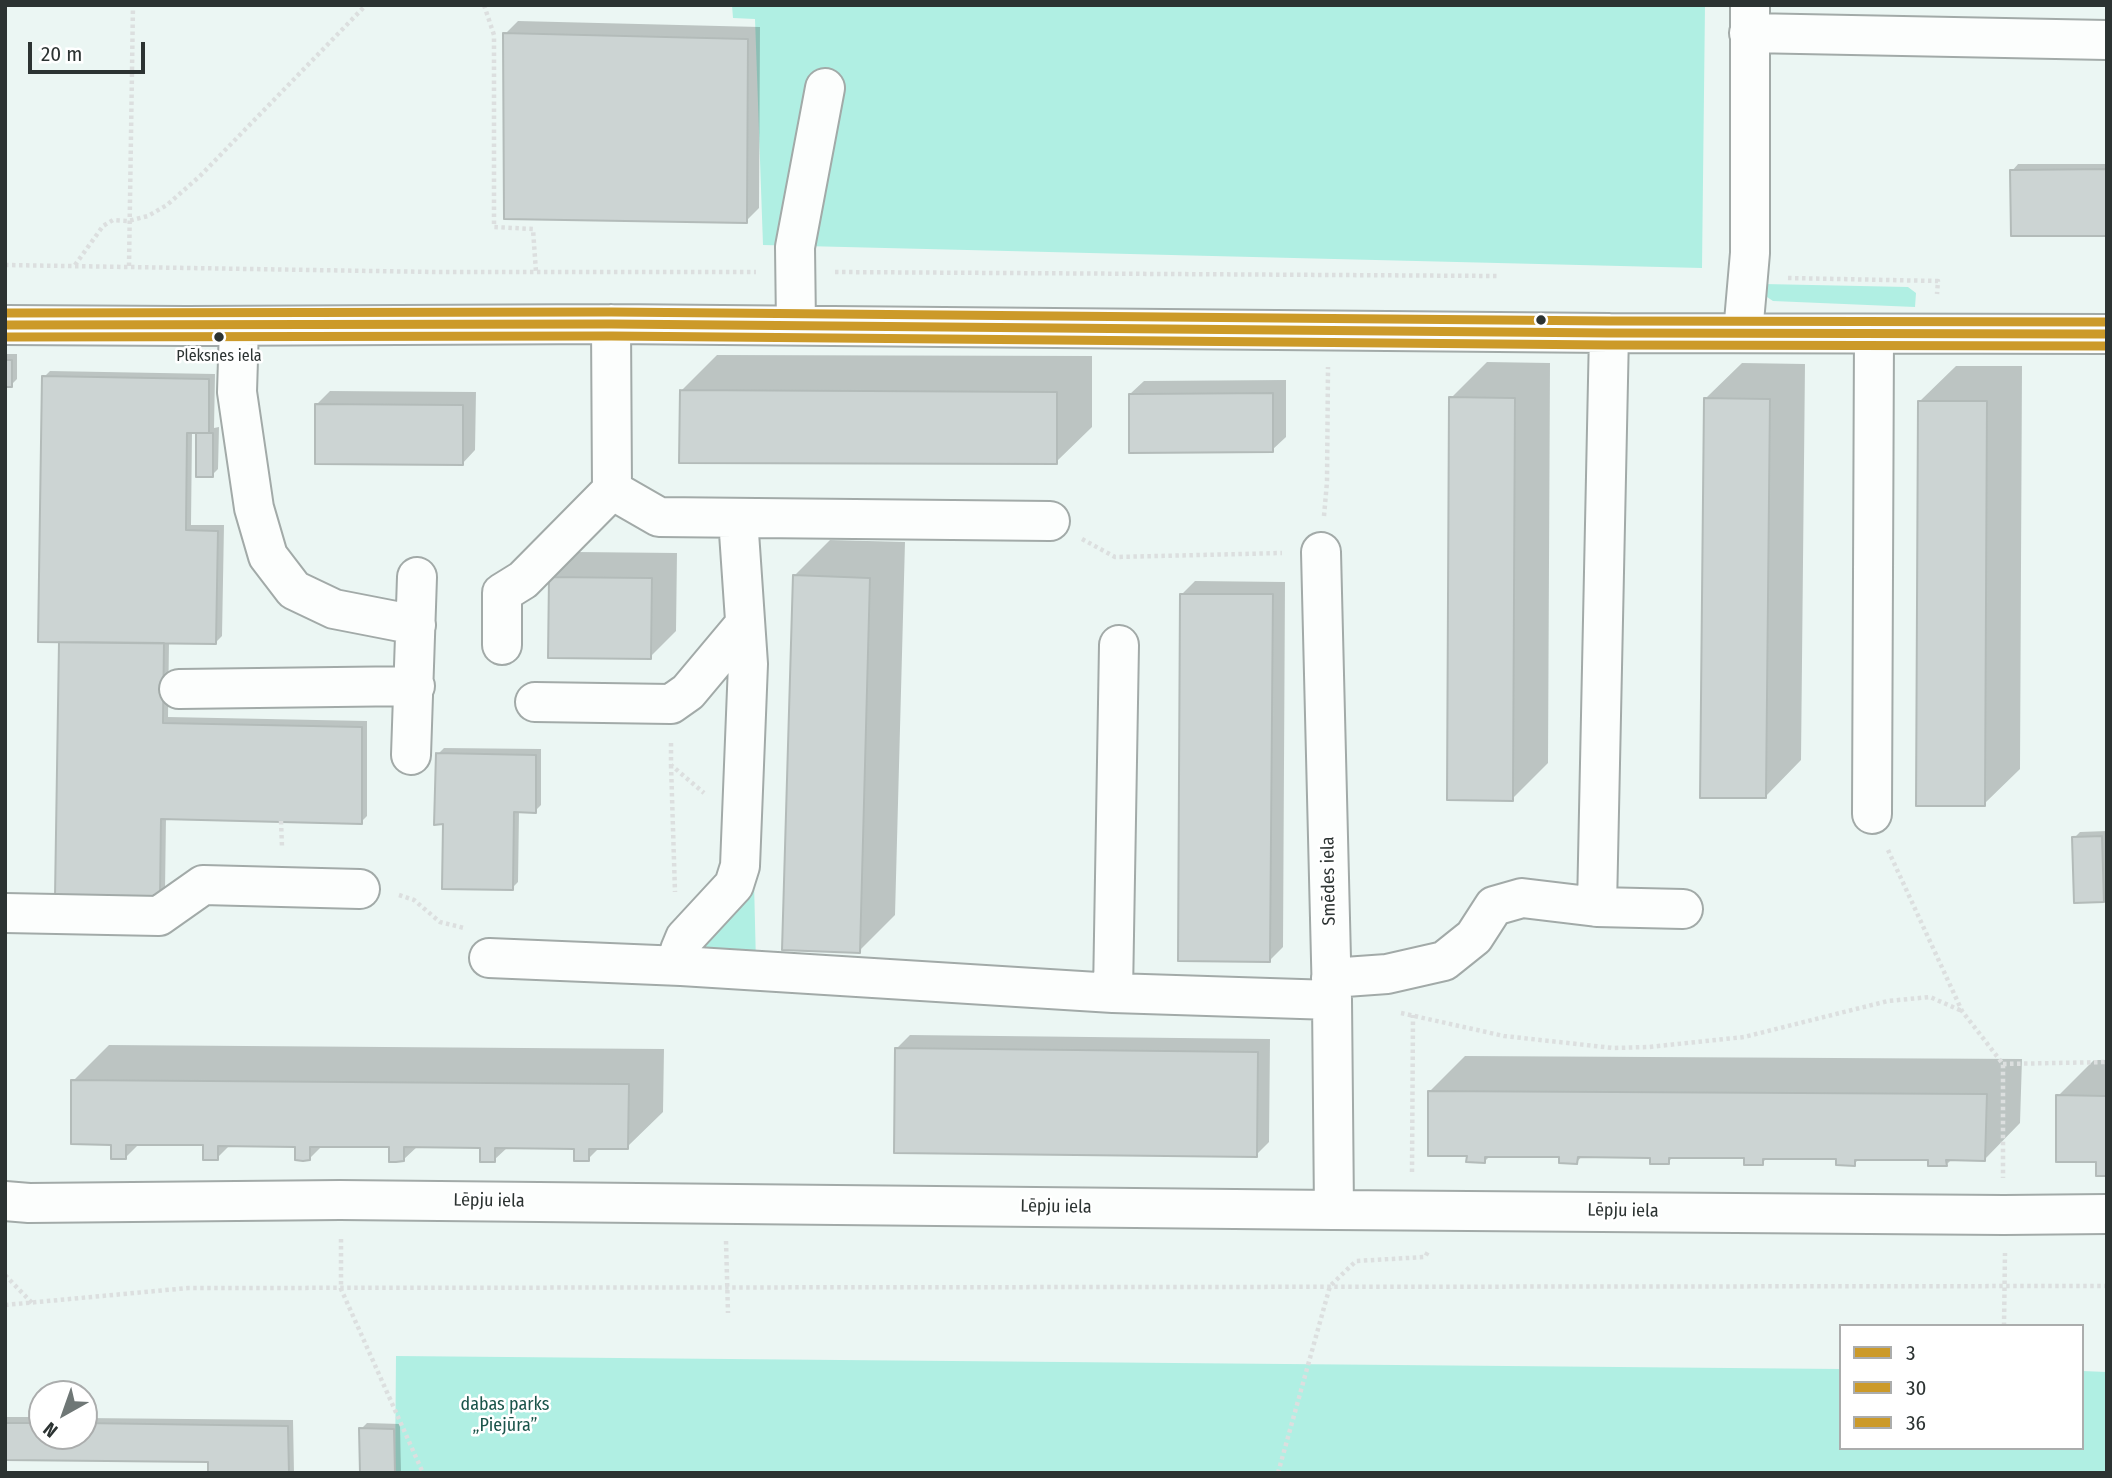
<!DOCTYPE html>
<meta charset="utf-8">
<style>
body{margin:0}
#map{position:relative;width:2112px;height:1478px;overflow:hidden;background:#ebf6f3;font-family:"Fira Sans Condensed",sans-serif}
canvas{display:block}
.frame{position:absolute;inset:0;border:7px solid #2c3332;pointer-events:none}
.legend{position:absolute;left:1839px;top:1324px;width:245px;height:126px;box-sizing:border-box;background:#fff;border:2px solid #abadad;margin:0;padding:9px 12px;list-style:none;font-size:21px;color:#2c3332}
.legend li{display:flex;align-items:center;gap:14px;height:35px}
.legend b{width:35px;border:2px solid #abadad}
.north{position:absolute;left:28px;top:1380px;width:70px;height:70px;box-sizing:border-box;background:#fff;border:2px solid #abadad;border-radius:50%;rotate:220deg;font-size:19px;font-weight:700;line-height:28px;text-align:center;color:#2c3332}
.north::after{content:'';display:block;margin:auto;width:24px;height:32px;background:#6f7776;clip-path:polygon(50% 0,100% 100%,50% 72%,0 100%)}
.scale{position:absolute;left:28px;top:42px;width:117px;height:32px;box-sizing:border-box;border:4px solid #2c3332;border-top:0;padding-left:9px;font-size:21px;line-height:24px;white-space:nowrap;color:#2c3332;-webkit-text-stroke:5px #fff;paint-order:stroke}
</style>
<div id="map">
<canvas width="2112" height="1478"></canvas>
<div class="frame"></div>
<ul class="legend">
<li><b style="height:9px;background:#cc9a29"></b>3</li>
<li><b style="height:9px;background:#cc9a29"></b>30</li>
<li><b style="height:9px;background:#cc9a29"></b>36</li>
</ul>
<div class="north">N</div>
<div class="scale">20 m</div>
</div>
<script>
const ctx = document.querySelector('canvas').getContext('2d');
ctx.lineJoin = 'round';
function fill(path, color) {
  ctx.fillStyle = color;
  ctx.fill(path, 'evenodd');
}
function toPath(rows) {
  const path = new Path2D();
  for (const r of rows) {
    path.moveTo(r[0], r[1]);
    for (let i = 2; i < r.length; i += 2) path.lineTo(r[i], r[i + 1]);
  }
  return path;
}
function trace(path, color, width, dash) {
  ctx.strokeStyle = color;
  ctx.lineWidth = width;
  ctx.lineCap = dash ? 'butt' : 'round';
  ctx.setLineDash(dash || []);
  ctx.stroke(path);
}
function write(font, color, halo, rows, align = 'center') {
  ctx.font = font + ' "Fira Sans Condensed",sans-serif';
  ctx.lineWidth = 5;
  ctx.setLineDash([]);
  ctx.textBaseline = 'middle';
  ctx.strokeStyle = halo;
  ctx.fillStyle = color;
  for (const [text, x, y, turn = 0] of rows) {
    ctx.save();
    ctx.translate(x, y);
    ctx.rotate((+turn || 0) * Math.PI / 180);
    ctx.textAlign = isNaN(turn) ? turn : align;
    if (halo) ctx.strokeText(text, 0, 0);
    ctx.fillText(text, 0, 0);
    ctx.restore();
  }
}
const green = toPath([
 [732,5,1705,5,1702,268,763,245,755,19,733,18],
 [1764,284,1908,287,1916,293,1915,307,1773,301,1764,295],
 [754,882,756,964,694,946],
 [396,1356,1841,1369,1841,1448,2082,1448,2082,1371,2107,1372,2107,1473,395,1473]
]);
const shadow = toPath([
 [518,21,760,27,759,208,746,221,505,34],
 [2018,164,2107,164,2107,234,2012,171],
 [5,354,17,354,17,379,11,385,5,385],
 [717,355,1092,356,1092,427,1056,462,681,391],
 [1487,362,1550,363,1548,763,1512,799,1451,398],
 [1742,363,1805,364,1801,760,1766,796,1706,398],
 [1956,366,2022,366,2020,769,1984,804,1920,401],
 [50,371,215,374,214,428,219,427,218,469,212,475,198,431,192,431,191,525,224,525,222,636,216,642,169,642,168,717,367,721,367,816,361,822,166,817,165,891,159,898,61,640,44,377],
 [1286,380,1286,437,1272,450,1130,394,1144,381],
 [330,391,476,392,475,450,462,464,317,404],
 [830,540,905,542,895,915,859,951,794,576],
 [577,552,677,553,676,631,650,657,551,577],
 [1195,581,1285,582,1283,947,1270,960,1181,595],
 [444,748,541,749,541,805,535,811,519,811,518,882,512,888,445,822,438,754],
 [2107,831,2107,897,2103,901,2074,838,2080,832],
 [910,1035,1270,1039,1269,1142,1256,1155,897,1048],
 [109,1045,664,1049,663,1112,627,1147,600,1147,588,1159,575,1147,508,1147,494,1160,482,1146,418,1146,403,1160,391,1145,323,1145,309,1159,296,1145,231,1144,217,1158,204,1144,140,1143,126,1157,113,1143,73,1081],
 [1465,1056,2022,1059,2020,1123,1985,1159,1952,1159,1946,1165,1929,1158,1860,1158,1854,1164,1838,1157,1768,1157,1762,1163,1746,1156,1674,1156,1668,1162,1652,1156,1583,1155,1577,1162,1560,1155,1491,1155,1485,1161,1468,1154,1429,1092],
 [2094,1060,2107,1060,2107,1174,2058,1096],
 [5,1417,42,1417,42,1436,84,1436,84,1418,293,1420,294,1473,210,1473,210,1460,5,1459],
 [367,1423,400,1424,401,1473,362,1473,361,1429]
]);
const building = toPath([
 [503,33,748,39,747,223,504,219,503,33],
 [2107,169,2107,236,2011,236,2010,170,2107,169],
 [5,360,12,360,12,387,5,387,5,360],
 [42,376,209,379,209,433,187,433,186,530,218,531,216,644,38,642,42,376],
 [680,390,1057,392,1057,464,679,463,680,390],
 [1273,393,1273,452,1129,453,1129,394,1273,393],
 [1449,397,1515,398,1513,801,1447,800,1449,397],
 [1704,398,1770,399,1766,798,1700,798,1704,398],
 [1918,401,1987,401,1985,806,1916,806,1918,401],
 [315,404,463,405,463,465,315,464,315,404],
 [196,433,213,433,213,477,196,477,196,433],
 [793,575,870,578,860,953,782,950,793,575],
 [549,577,652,578,651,659,548,658,549,577],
 [1180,594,1273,594,1270,962,1178,961,1180,594],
 [59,642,164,643,163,723,362,727,362,824,161,819,160,899,55,897,59,642],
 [436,753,536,755,536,813,514,812,513,890,442,889,443,824,434,825,436,753],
 [2102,836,2104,902,2074,903,2072,837,2102,836],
 [895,1048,1258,1052,1257,1157,894,1153,895,1048],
 [71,1080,629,1084,628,1149,589,1149,589,1161,574,1161,574,1149,495,1148,495,1162,480,1162,480,1148,404,1147,404,1161,396,1162,389,1162,389,1147,310,1147,310,1160,303,1161,295,1160,295,1147,218,1146,218,1160,203,1160,203,1145,126,1145,126,1159,111,1159,111,1145,71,1144,71,1080],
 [1428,1091,1987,1094,1985,1161,1946,1160,1947,1166,1928,1166,1928,1160,1855,1160,1855,1166,1836,1165,1836,1159,1763,1159,1763,1165,1744,1165,1744,1158,1669,1158,1669,1164,1650,1164,1650,1158,1578,1157,1577,1164,1559,1163,1559,1157,1485,1157,1485,1163,1466,1162,1467,1156,1428,1156,1428,1091],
 [2056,1095,2107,1096,2107,1176,2096,1176,2096,1162,2056,1162,2056,1095],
 [5,1423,42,1423,42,1436,84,1436,84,1423,288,1426,289,1473,208,1473,208,1462,5,1460,5,1423],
 [359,1428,394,1429,395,1473,360,1473,359,1428]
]);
const path = toPath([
 [484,5,494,35,494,227,533,229,536,272],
 [5,265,434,272,756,272],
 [75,265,103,226,113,220,128,221,148,216,167,205,200,176,366,5],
 [129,266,133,5],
 [835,272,1499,276],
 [1788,278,1938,281,1937,294],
 [1324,516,1327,482,1328,367],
 [1082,539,1115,557,1282,553],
 [671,743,671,765,704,793],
 [671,765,675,892],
 [281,821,282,847],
 [1888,850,1962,1011,2003,1064,2003,1178],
 [399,895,414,900,440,922,464,928],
 [1401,1013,1504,1036,1613,1048,1649,1047,1744,1037,1888,1001,1930,997,1962,1011],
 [2003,1064,2107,1062],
 [1412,1172,1413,1015],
 [341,1239,341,1289,423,1473],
 [726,1241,728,1313],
 [5,1275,33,1304],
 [5,1305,188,1288,2107,1286],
 [2004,1326,2005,1253],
 [1278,1473,1330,1286,1356,1261,1425,1257,1429,1250]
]);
const minor = toPath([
 [1749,33,2107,40],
 [611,324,612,490,659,517,1050,521],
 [5,325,187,326,611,324,1609,333,2107,334],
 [796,325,795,247,825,88],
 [239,326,237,392,254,508,268,556,294,590,334,609,416,625],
 [1609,333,1597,907,1683,909],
 [1743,333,1750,253,1750,5],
 [1321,552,1332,1000,1334,1210],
 [502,645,502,593,523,580,612,490],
 [179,689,415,686],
 [535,702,671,704,688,692,745,624],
 [411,755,417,577],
 [1872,814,1874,334],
 [5,913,159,916,203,885,360,889],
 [489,958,681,966,1113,993,1332,1000],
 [681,966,680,950,685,938,734,885,740,866,748,664,738,518],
 [1331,978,1387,974,1444,961,1474,937,1494,906,1522,898,1597,907],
 [1113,993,1119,645],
 [5,1201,29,1203,340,1200,1334,1210,2004,1215,2107,1214]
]);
const bus1 = toPath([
 [5,325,611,324,1609,333,2107,334]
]);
const bus2 = toPath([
 [5,337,611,336,1609,345,2107,346]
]);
const bus3 = toPath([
 [5,313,611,312,1609,321,2107,322]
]);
const markers = [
 [1541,320,6,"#2c3332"],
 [219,337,6,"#2c3332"]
];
const busNames = [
 ["Plēksnes iela",219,357]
];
const streetNames = [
 ["Smēdes iela",1329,881,-91],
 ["Lēpju iela",489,1201,1],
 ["Lēpju iela",1056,1207,1],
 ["Lēpju iela",1623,1211,1]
];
const parkNames = [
 ["dabas parks",505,1405],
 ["„Piejūra”",505,1426]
];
fill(green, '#b0efe3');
fill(shadow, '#0003');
fill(building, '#ccd4d3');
trace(building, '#b3bbb9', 2);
trace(minor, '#a2aaa8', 42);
trace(path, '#dcdfdf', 4.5, [3.5, 3.5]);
trace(minor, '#fcfefd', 38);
trace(bus1, '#cc9a29', 9);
trace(bus2, '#cc9a29', 9);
trace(bus3, '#cc9a29', 9);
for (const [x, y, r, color] of markers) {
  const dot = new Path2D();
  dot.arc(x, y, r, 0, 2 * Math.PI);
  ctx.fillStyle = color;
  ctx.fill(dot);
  trace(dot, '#fff', 2.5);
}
write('16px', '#2c3332', '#fff', busNames);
write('18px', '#2c3332', '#fff', streetNames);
write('18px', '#1a544a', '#fff', parkNames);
</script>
